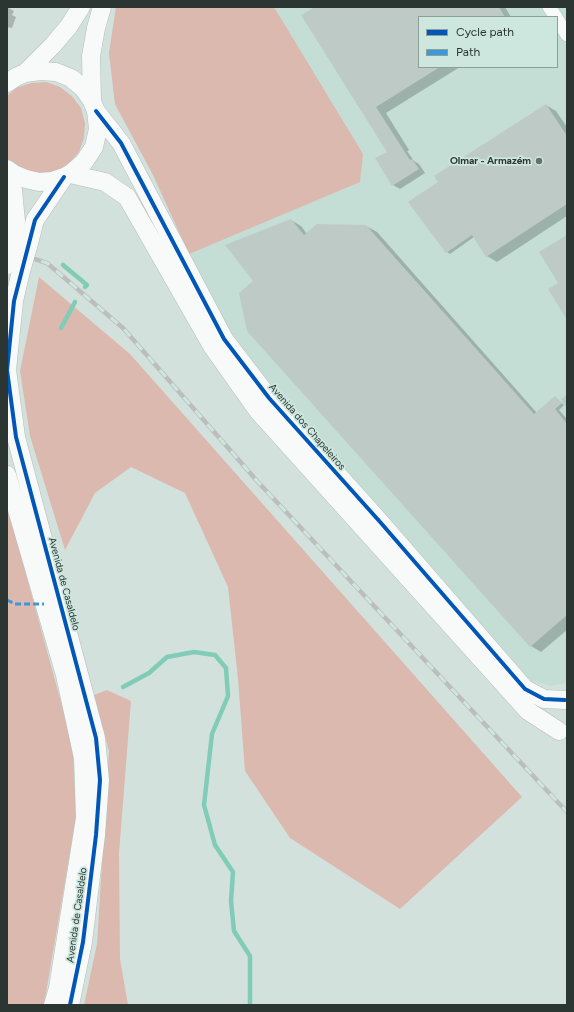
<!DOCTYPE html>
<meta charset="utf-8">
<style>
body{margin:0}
#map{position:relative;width:574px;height:1012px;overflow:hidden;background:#d3e1dc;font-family:Figtree,sans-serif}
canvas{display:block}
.frame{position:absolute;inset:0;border:8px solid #2b3531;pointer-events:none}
.legend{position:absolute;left:418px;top:16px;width:140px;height:52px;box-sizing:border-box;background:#cde7de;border:1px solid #8ca099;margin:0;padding:5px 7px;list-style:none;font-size:12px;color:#2b3531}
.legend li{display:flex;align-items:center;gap:8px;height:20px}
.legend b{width:20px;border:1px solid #8ca099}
</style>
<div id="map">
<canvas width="574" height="1012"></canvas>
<div class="frame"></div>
<ul class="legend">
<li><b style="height:5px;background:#0057b8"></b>Cycle path</li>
<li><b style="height:5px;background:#3c98d8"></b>Path</li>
</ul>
</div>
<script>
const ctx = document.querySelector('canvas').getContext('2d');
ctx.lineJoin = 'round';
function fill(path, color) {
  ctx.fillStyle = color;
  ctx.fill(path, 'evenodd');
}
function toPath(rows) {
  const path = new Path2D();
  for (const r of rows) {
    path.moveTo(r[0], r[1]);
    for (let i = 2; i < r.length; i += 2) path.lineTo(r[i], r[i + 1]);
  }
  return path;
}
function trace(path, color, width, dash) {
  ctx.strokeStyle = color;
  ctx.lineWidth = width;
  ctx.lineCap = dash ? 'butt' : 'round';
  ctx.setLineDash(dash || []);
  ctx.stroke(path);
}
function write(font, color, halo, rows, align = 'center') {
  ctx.font = font + ' Figtree,sans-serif';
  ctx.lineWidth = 3.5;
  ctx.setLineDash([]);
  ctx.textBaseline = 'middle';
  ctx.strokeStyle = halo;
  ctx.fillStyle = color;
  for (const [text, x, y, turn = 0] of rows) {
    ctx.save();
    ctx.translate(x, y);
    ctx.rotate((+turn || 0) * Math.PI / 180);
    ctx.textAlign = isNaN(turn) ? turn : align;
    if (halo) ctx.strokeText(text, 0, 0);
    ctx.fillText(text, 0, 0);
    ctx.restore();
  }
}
const built = toPath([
 [116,7,567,7,567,683,551,686,531,681,270,391,224,324,189,254,153,175,115,104,109,53],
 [419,17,557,17,557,67,419,67]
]);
const green = toPath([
 [116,7,274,7,363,154,360,182,189,254,153,175,115,104,109,53],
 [46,82,60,87,72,96,81,108,85,123,84,138,79,152,69,163,56,171,41,174,26,172,12,165,7,159,7,96,16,88,31,83],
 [39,277,130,354,522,797,400,909,290,838,245,771,238,679,228,587,185,493,131,467,95,493,65,550,30,436,20,371],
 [7,505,73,746,76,817,44,1005,7,1005],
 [107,690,131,701,119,853,120,959,128,1005,84,1005,97,944,109,751,94,695]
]);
const shadow = toPath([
 [7,7,14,11,12,15,16,17,12,28,7,27],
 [316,7,505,7,511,17,419,17,419,67,460,67,386,113,409,150,407,151,414,161,419,164,425,173,400,189,393,185,388,152],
 [546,105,556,111,567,127,567,216,497,262,487,256,474,237,450,254,447,252,439,183],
 [291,220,301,226,307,234,366,226,377,232,537,413,555,397,564,405,559,410,567,419,567,630,541,652,531,646,248,330,254,282]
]);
const stream = toPath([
 [63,265,87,285,85,287],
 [61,328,75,302],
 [123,687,149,673,167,657,194,652,215,655,226,668,228,696,212,734,204,805,215,845,233,872,231,901,234,931,250,956,250,1005]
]);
const building = toPath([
 [315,7,499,7,505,17,419,17,419,67,440,67,376,107,410,160,412,159,419,169,392,186,375,158,387,152,301,15],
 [546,104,567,136,567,204,486,257,472,235,446,253,408,202,438,182,434,176],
 [291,219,304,235,317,224,366,225,534,414,555,396,562,403,555,409,567,424,567,615,530,647,247,331,239,293,253,281,225,245],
 [567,235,567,320,548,289,558,283,539,252],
 [567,395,567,408,561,399]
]);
const street = toPath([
 [549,7,556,17],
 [557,19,567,35]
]);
const secondary = toPath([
 [25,73,53,45,69,26,81,7],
 [7,83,16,77,25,73,40,71,56,72,71,78,83,88,92,101,96,111,98,129,94,147,84,162,70,174,64,177,52,181,39,182,26,179,14,174,7,169],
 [92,101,91,56,96,28,102,7],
 [96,111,121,143,224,339,269,398,381,523,525,689,544,699,565,700],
 [7,174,13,190,16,221,12,243],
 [70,174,105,182,127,197,212,346,258,411,528,711,559,731],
 [28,247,35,220,64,177],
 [21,271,14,301,7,370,16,437,96,738,100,780,96,835,83,942,70,1005],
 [7,475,65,675,83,758,85,818,58,988,53,1005]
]);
const rail = toPath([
 [7,250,47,263,123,328,258,482,567,812]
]);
const secondaryBridge = toPath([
 [7,265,12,243],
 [21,271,28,247]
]);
const quiet = toPath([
 [7,600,15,604,44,604]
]);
const cycleway = toPath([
 [96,111,121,143,224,339,269,398,381,523,525,689,544,699,565,700],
 [64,177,35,220,14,301,7,370,16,437,96,738,100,780,96,835,83,942,70,1005]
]);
const markers = [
 [539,161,4,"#66716d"]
];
const poiNames = [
 ["Olmar - Armazém",531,161]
];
const streetNames = [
 ["Avenida dos Chapeleiros",307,427,49],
 ["Avenida de Casaldelo",64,584,75],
 ["Avenida de Casaldelo",77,915,-82]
];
fill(built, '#c4ded5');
fill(green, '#dbb9ae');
fill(shadow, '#0003');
trace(stream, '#81ccb7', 4.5);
fill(building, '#becac6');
trace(street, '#b3beba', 14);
trace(secondary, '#b3beba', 19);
trace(street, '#f8fafa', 13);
trace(secondary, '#f8fafa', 18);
trace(rail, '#bbbebd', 4.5);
trace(rail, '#cde7de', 3, [9]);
trace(secondaryBridge, '#b3beba', 19, []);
trace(secondaryBridge, '#f8fafa', 18);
trace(quiet, '#3c98d8', 3, [6, 3]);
trace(cycleway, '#0057b8', 4);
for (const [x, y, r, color] of markers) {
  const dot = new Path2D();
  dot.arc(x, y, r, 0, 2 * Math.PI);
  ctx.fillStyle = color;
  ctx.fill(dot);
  trace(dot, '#cde7de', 1.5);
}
write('bold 10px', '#2b3531', '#cde7de', poiNames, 'right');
write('10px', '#2b3531', '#cde7de', streetNames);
</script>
